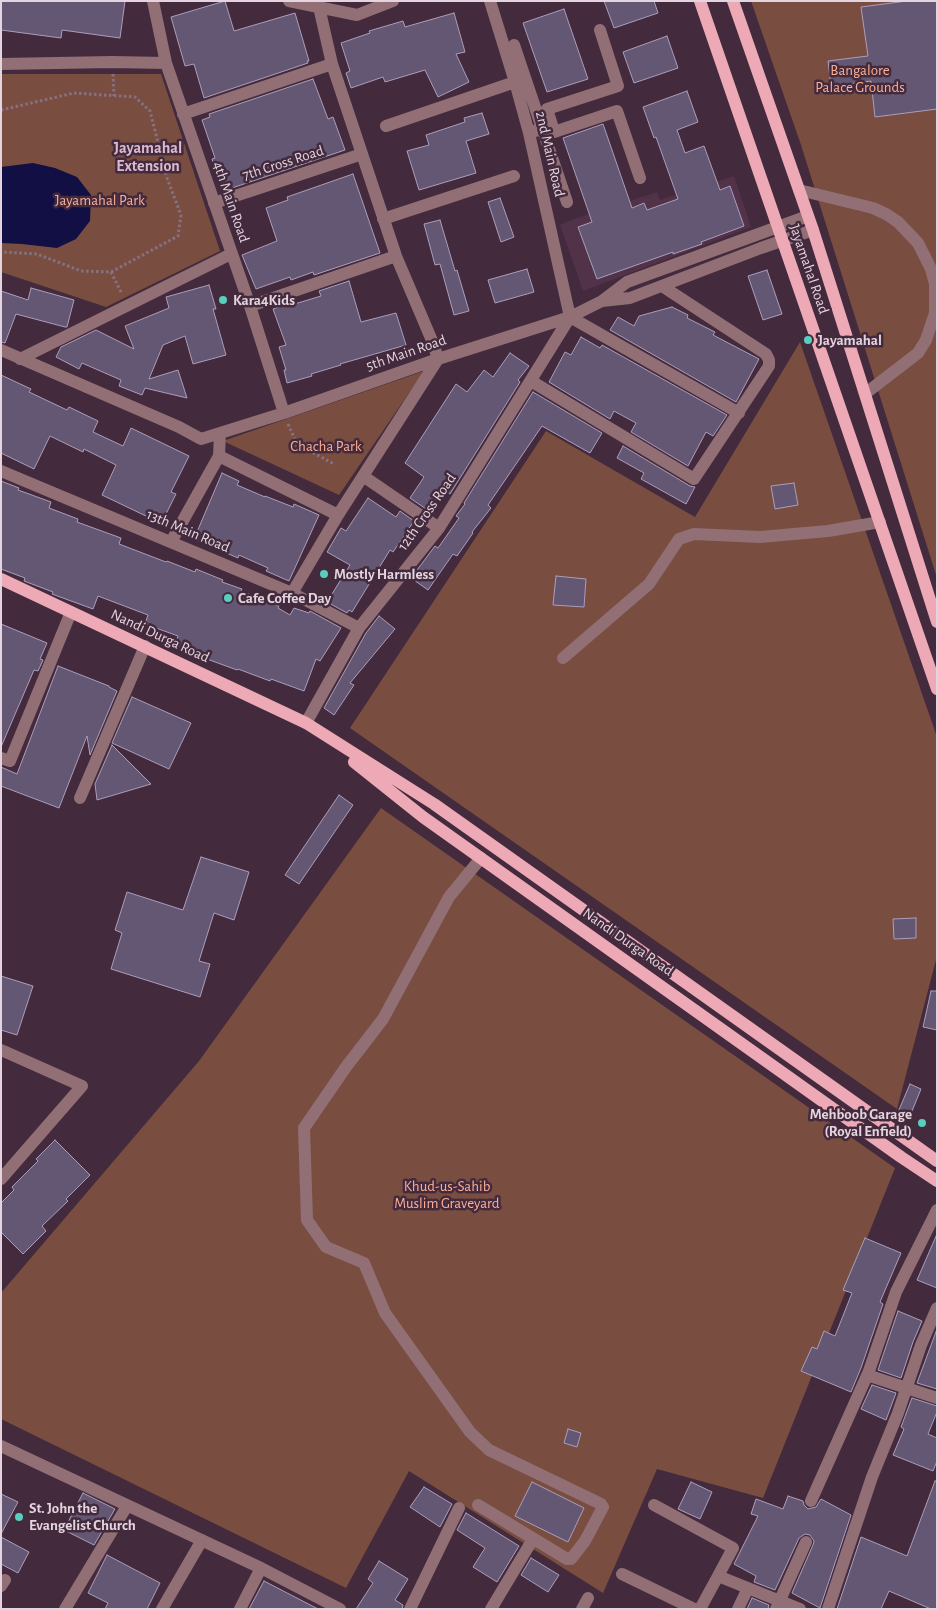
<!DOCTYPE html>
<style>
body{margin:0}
#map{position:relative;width:938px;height:1610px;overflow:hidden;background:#432a3c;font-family:"Alegreya Sans",sans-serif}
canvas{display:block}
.frame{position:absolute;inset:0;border:2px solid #e4d4df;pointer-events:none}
</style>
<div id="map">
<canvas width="938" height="1610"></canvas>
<div class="frame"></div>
</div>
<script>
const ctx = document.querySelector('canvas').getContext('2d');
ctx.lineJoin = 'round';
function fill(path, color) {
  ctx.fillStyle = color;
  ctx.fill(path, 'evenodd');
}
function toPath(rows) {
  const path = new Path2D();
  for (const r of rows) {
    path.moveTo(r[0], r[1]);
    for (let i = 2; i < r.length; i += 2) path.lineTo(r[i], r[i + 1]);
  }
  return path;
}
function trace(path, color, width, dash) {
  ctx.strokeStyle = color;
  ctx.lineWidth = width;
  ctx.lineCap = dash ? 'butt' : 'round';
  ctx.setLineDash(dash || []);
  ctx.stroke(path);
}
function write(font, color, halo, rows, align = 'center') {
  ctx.font = font + ' "Alegreya Sans",sans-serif';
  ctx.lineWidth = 5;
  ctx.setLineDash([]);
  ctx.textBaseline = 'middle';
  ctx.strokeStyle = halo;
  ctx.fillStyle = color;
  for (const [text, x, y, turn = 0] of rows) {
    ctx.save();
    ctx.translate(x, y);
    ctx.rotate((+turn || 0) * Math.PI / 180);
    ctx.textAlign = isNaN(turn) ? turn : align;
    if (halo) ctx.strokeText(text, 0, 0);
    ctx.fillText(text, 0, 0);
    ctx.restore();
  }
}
const built = toPath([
 [734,176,751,227,583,291,560,225,571,220,657,192,660,200]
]);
const green = toPath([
 [751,1,937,1,937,578,801,145],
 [1,74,161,74,220,251,106,307,1,272],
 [800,342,937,737,937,956,897,1109,350,728,546,431,695,517],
 [424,371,339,495,223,441],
 [381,808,895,1168,763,1498,657,1469,603,1593,409,1471,346,1588,1,1419,1,1293,199,1061]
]);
const water = toPath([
 [33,163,55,168,77,177,91,195,90,221,76,239,57,248,22,244,1,243,1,167]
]);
const building = toPath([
 [1,1,125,1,120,38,62,30,61,38,1,30,1,1],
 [225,1,234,31,295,13,309,61,307,61,308,63,204,98,194,64,185,66,171,17,225,1],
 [604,1,654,1,658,13,614,28,604,1],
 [907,1,937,1,937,109,875,117,871,81,831,86,828,61,868,56,861,7,907,1],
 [564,9,588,79,547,92,523,23,564,9],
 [454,13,465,52,456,54,469,82,438,97,425,70,385,82,383,77,351,88,346,73,350,71,341,43,370,33,369,31,403,21,405,27,454,13],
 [667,36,678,68,634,83,623,52,667,36],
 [313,79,328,119,333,117,345,150,223,191,212,159,215,158,202,120,210,117,209,114,313,79],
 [687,91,698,122,677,130,685,153,704,146,720,190,730,186,744,226,701,242,702,244,673,254,673,252,597,279,578,227,592,222,563,138,603,124,632,208,644,203,647,210,678,199,656,137,654,138,643,107,687,91],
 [482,113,489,134,466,141,476,173,419,190,407,151,429,145,426,135,465,122,464,118,482,113],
 [353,174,380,253,314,275,313,272,291,280,290,277,256,289,242,255,277,241,266,208,288,200,287,197,353,174],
 [500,198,514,237,501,242,488,202,500,198],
 [440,220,455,271,457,270,469,311,454,315,440,264,435,265,424,224,440,220],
 [527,269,534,292,495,303,488,280,527,269],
 [767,270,782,314,763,320,748,276,767,270],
 [349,281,361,322,396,313,406,345,340,364,341,365,311,374,312,376,287,383,284,370,286,370,279,347,286,345,273,309,287,304,288,306,321,296,319,291,349,281],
 [209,285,216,309,213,309,226,355,193,364,185,336,163,345,149,379,178,370,187,398,145,388,142,395,119,386,121,380,82,363,79,369,56,357,61,347,96,330,134,349,125,326,169,308,166,297,209,285],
 [31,288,74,300,67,327,65,327,16,314,5,343,1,342,1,291,28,300,31,288],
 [672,307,688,315,687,318,715,332,713,335,759,359,736,402,610,330,618,317,634,326,639,316,672,307],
 [581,337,600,348,602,345,727,415,713,436,706,432,688,466,631,432,636,423,614,411,610,419,549,382,565,352,571,355,581,337],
 [510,353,529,366,518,380,520,382,450,494,444,490,429,511,410,498,424,477,405,463,456,384,467,392,484,370,493,377,510,353],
 [1,375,31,389,29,392,67,410,69,407,98,421,93,432,123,446,131,428,189,456,171,492,176,494,164,518,151,512,148,517,102,495,116,465,84,449,83,452,50,436,34,469,1,453,1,375],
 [533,392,602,433,590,453,542,426,488,505,491,508,472,532,473,533,457,556,453,554,428,590,411,578,435,546,438,548,459,518,456,516,465,504,464,503,533,392],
 [623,446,690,486,695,487,686,504,641,479,644,473,617,458,623,446],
 [222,473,239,481,237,485,265,497,265,496,293,507,294,504,319,515,289,581,266,571,268,568,239,555,238,558,194,539,222,473],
 [1,481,19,488,18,490,51,502,49,508,78,519,77,522,121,538,119,544,166,562,167,561,195,572,196,569,223,580,222,582,242,589,241,591,279,606,278,608,290,615,294,608,309,613,310,611,341,628,320,661,316,659,304,691,271,679,270,681,238,669,237,670,174,647,178,636,145,624,148,615,98,596,93,609,52,594,53,592,24,581,25,578,1,569,1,481],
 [794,483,798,505,775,509,771,486,794,483],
 [368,498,396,517,400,511,414,521,393,552,390,550,352,612,349,610,347,613,327,602,350,565,327,552,341,528,346,531,368,498],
 [556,576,586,579,584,607,553,605,556,576],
 [379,616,395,629,350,683,354,685,334,715,324,708,366,633,379,616],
 [1,624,47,643,40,659,43,660,38,671,34,670,1,747,1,624],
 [58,666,109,686,109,687,117,691,90,755,87,736,59,808,1,786,1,767,17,774,58,666],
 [132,697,191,723,169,769,112,743,132,697],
 [112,745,151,784,97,800,95,784,112,745],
 [339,795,353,805,299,884,285,875,339,795],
 [201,857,249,872,234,920,214,913,199,961,210,964,200,997,111,969,122,933,115,930,127,892,183,910,201,857],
 [916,918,916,938,894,939,893,919,916,918],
 [1,976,33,986,17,1035,1,1030,1,976],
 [931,991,937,991,937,1030,923,1027,931,991],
 [910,1084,921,1089,910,1116,898,1112,910,1084],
 [55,1140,90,1175,66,1199,68,1201,42,1226,46,1231,23,1254,1,1232,1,1203,14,1190,12,1187,38,1161,36,1159,55,1140],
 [937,1234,937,1288,917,1280,937,1234],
 [865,1238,901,1253,880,1302,883,1304,861,1368,851,1392,801,1371,812,1347,817,1349,824,1331,835,1336,852,1293,843,1290,865,1238],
 [898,1311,922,1321,913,1342,901,1378,878,1370,898,1311],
 [937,1329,937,1389,917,1383,937,1329],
 [872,1385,896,1393,886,1420,861,1409,872,1385],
 [912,1398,937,1406,937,1412,928,1434,937,1438,937,1461,933,1471,893,1455,904,1429,901,1427,912,1398],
 [568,1429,581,1433,577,1447,564,1443,568,1429],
 [935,1481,937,1481,937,1609,931,1609,889,1591,881,1609,837,1609,861,1537,907,1556,935,1481],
 [532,1482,584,1508,568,1542,515,1516,532,1482],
 [691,1482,712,1492,700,1519,678,1509,691,1482],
 [424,1487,452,1504,440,1527,410,1507,424,1487],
 [83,1493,115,1509,94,1545,64,1530,83,1493],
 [1,1494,18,1502,1,1534,1,1494],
 [788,1496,803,1501,804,1505,808,1509,816,1507,821,1499,851,1515,820,1608,792,1593,813,1545,814,1541,810,1535,805,1534,799,1538,775,1590,754,1582,756,1576,734,1564,758,1516,751,1514,756,1499,783,1509,788,1496],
 [466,1513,519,1546,497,1582,473,1567,485,1548,457,1530,466,1513],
 [1,1537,29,1552,18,1573,1,1564,1,1537],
 [107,1555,160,1583,147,1609,105,1609,108,1603,88,1593,107,1555],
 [531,1558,559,1575,548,1592,521,1575,531,1558],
 [379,1561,408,1579,395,1600,403,1605,402,1609,356,1609,373,1583,368,1579,379,1561],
 [264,1581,318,1609,249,1609,264,1581],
 [752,1598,769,1605,768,1609,747,1609,752,1598]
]);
const path = toPath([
 [113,74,114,96],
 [1,110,74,93,135,97,150,111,167,178,181,215,178,236,111,272,81,271,37,254,1,252],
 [111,272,122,294],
 [288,424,297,444,334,464]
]);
const minor = toPath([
 [153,1,166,63,250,306,284,413],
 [289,1,357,15,393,1],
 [490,1,515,82,529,133,570,317],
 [514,45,567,202],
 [1,64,112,62,166,63],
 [183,114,332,64],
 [552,125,554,132,617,111,640,178],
 [386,126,515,82],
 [529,133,552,125,547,109,618,86,600,30],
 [799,190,873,208,886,214,898,222,918,243,931,269,935,284,935,313,926,340,918,353,866,393],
 [214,203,362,154],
 [383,219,514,176],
 [602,301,630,298,761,248,813,230],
 [250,306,396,256],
 [570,317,739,413],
 [1,350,179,427,201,439,284,413,438,359,570,317,602,301,627,282,808,216],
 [20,359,231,254],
 [531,381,694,479,769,366,769,360,766,354,662,286],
 [220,433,219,456,338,515],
 [1,471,292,593,359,628],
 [363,476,439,528],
 [171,542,219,456],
 [292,593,338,515,438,359,433,343,396,256,332,64,319,7],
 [563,658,649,584,679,539,694,534,760,537,828,531,880,522],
 [306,723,359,628,439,528,570,317],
 [1,758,10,761,71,612],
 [80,798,145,646],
 [1,1050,82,1086,1,1179],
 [867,1375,937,1398],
 [1,1446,261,1568,340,1609],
 [811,1501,869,1371,896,1292,937,1210],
 [478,1505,567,1559,571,1559,585,1541,603,1507,601,1504,489,1450,470,1432,385,1313,364,1263,326,1247,307,1220,304,1128,346,1067,383,1019,449,897,481,858],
 [654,1505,733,1548,718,1576,800,1609],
 [622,1574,694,1609],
 [1,1586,5,1580],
 [65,1609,127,1506],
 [162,1609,202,1540],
 [240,1609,261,1568],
 [410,1609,459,1508],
 [491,1609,533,1539],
 [582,1609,588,1598],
 [700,1609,718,1576],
 [738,1609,748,1588],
 [776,1609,806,1542],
 [828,1609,872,1477,898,1413,921,1345,937,1308]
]);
const major = toPath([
 [700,1,937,689],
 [733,1,813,230,937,622],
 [1,579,306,723,434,804,937,1161],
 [354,762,423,817,901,1157,937,1181]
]);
const markers = [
 [223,300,5,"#58cebf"],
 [808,340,5,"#58cebf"],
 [324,574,5,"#58cebf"],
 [228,598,5,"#58cebf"],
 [922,1123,5,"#58cebf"],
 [19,1517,5,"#58cebf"]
];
const parkNames = [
 ["Bangalore",860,70],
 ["Palace Grounds",860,87],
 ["Jayamahal Park",100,200],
 ["Chacha Park",326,446],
 ["Khud-us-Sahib",447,1186],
 ["Muslim Graveyard",447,1203]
];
const streetNames = [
 ["2nd Main Road",550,154,77],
 ["7th Cross Road",283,163,-18],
 ["4th Main Road",231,202,71],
 ["Jayamahal Road",809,269,71],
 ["5th Main Road",406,353,-19],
 ["12th Cross Road",427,512,-55],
 ["13th Main Road",188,531,23],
 ["Nandi Durga Road",160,636,25],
 ["Nandi Durga Road",628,942,35]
];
const poiNames = [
 ["Kara4Kids",233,300],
 ["Jayamahal",818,340],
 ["Mostly Harmless",334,574],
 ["Cafe Coffee Day",238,598],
 ["Mehboob Garage",912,1114,"right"],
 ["(Royal Enfield)",912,1131,"right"],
 ["St. John the",29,1508],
 ["Evangelist Church",29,1525]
];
const neighbourhoodNames = [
 ["Jayamahal",148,148],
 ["Extension",148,166]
];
fill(built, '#513248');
fill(green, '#794e40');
fill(water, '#110f44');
fill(building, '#645773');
trace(building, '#ac9ebc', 1);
trace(path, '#867180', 3, [2.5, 2.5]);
trace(minor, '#916f75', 12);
trace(major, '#eda9b5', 12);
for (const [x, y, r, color] of markers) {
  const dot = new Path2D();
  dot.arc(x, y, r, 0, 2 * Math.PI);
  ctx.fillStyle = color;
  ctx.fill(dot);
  trace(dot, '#432a3c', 2);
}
write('15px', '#fdae94', '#432a3c', parkNames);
write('15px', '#e4d4df', '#432a3c', streetNames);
write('bold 15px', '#e4d4df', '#432a3c', poiNames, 'left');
write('bold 16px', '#dabad0', '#432a3c', neighbourhoodNames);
</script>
